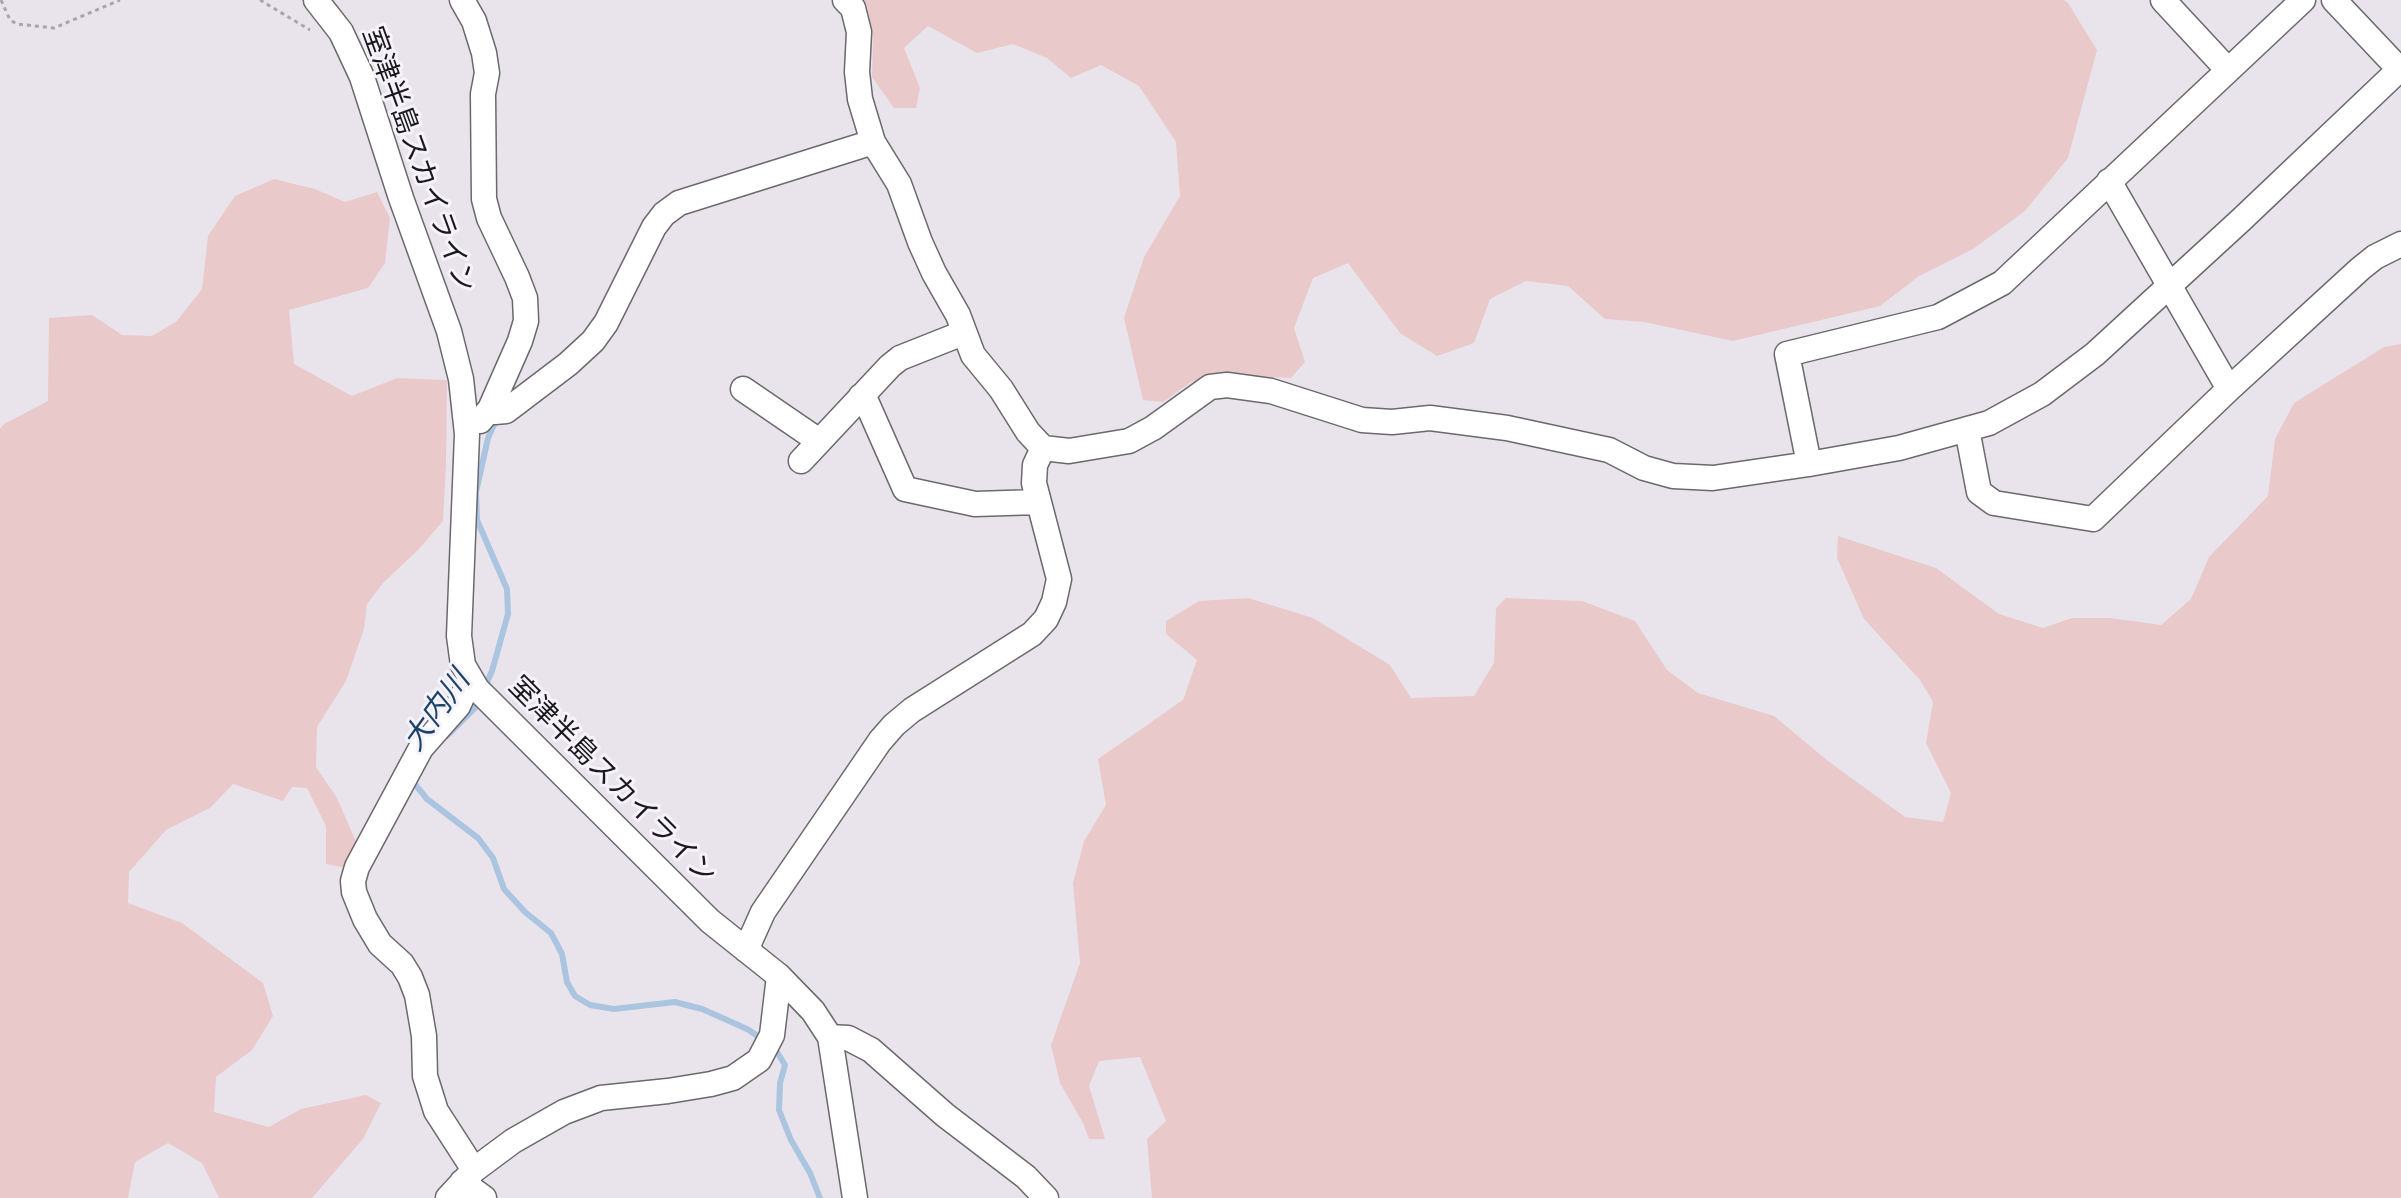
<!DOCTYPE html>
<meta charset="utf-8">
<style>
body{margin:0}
canvas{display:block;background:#e9e4ec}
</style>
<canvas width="2401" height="1198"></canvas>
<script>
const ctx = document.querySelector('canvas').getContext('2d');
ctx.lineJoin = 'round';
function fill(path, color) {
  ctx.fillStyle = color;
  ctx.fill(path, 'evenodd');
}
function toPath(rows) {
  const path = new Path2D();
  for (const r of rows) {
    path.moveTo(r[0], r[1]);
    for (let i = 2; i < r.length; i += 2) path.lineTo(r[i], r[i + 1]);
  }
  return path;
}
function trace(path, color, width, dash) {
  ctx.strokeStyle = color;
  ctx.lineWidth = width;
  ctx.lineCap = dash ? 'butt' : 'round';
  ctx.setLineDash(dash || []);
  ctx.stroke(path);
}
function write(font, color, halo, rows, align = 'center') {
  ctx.font = font + ' Merriweather,"Noto Sans JP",serif';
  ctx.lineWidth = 6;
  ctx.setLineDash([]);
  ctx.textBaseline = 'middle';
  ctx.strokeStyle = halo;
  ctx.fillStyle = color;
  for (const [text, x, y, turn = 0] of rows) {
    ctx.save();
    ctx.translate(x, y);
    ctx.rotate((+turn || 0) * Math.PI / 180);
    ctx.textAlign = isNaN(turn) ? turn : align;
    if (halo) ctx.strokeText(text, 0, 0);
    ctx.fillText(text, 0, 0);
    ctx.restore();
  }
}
const green = toPath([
 [861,0,2064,0,2068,3,2097,50,2068,158,2025,211,1973,249,1919,276,1880,306,1733,341,1644,322,1605,319,1568,286,1526,281,1490,299,1474,343,1437,356,1400,333,1348,263,1313,278,1294,328,1305,362,1291,378,1233,375,1191,382,1163,402,1143,400,1124,318,1144,257,1180,196,1176,142,1139,86,1101,65,1071,78,1047,58,1013,44,977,53,928,26,904,48,920,88,916,108,894,108,872,77,873,36,867,6],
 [274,179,315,189,345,202,377,192,390,218,385,263,368,288,289,310,294,364,352,396,397,378,447,380,446,463,443,521,418,550,383,583,367,604,364,629,346,681,317,727,316,767,337,798,357,844,351,869,326,864,326,826,307,788,292,787,283,801,233,784,210,808,166,830,129,872,128,903,182,923,263,983,273,1016,252,1050,216,1077,214,1112,269,1127,301,1109,366,1095,381,1103,363,1139,312,1198,219,1198,202,1163,168,1143,135,1162,128,1198,0,1198,0,429,4,424,48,401,49,318,92,315,122,335,152,336,177,321,202,289,208,236,235,196],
 [2401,344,2401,1198,1152,1198,1147,1139,1166,1121,1140,1057,1099,1061,1089,1086,1105,1139,1089,1139,1083,1123,1060,1083,1051,1045,1080,963,1073,883,1084,841,1106,805,1098,759,1183,700,1197,660,1166,634,1166,621,1199,601,1248,598,1313,618,1390,665,1411,698,1474,696,1494,663,1496,608,1506,598,1582,601,1635,621,1667,670,1698,693,1774,716,1828,761,1905,817,1943,822,1951,793,1926,743,1933,702,1920,680,1864,619,1837,558,1838,536,1936,568,1999,614,2043,628,2072,618,2110,618,2161,625,2191,599,2209,557,2268,496,2275,439,2294,403,2384,347]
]);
const stream = toPath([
 [484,689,492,671,508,614,507,589,477,520,476,492,488,438,497,418],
 [447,736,475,708,479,699],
 [415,780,414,783,427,799,478,838,493,858,504,889,525,912,551,933,562,954,567,982,575,996,590,1005,614,1009,675,1002,702,1009,727,1020,749,1030,764,1041],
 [774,1047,785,1065,780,1083,779,1110,791,1140,810,1173,820,1198]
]);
const path = toPath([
 [1,0,10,20,17,24,54,28,120,0],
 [260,0,310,30]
]);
const minor = toPath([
 [316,0,341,32,362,77,401,198,449,331,461,379,467,434,459,636,463,665,477,689,710,921,779,976,813,1011,830,1037,855,1198],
 [462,0,474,21,484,53,487,73,483,94,484,199,489,218,517,277,525,298,526,321,520,341,490,409,480,421],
 [845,0,853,8,859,32,857,72,860,99,873,142,899,184,920,242,934,273,958,315,973,355,1001,389,1028,432,1043,448,1069,451,1129,441,1153,428,1210,387,1227,385,1271,391,1362,420,1392,422,1430,418,1507,428,1609,450,1644,468,1673,476,1713,478,1809,464,1899,448,1989,423,2042,394,2095,354,2241,220,2401,68],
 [2163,0,2227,69],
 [2334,0,2401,71],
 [2109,181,2229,389],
 [743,389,819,441],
 [861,396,866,401,905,489,975,504,1038,502],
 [490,409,495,412,506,411,568,364,593,341,606,323,654,227,664,214,679,203,873,142],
 [1967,429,1979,492,1994,503,2093,519,2229,389,2360,269,2375,257,2401,244],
 [801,461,890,366,900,358,963,333],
 [1809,464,1787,354,1938,317,2002,283,2303,0],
 [470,680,458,706,421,748,357,867,353,881,354,892,365,919,380,944,402,964,410,977,417,995,424,1036,425,1076,436,1111,474,1170],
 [746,950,763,912,880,741,894,725,912,710,1032,634,1046,619,1054,602,1059,579,1034,483,1035,465,1043,448],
 [830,1037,848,1038,871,1050,945,1115,1026,1177,1046,1198],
 [462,1182,484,1198],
 [448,1198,474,1170,513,1141,564,1112,601,1098,668,1091,711,1084,733,1078,759,1060,772,1035,779,976]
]);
const streetNames = [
 ["室津半島スカイライン",418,160,70],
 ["室津半島スカイライン",612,781,45]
];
const waterNames = [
 ["大内川",437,711,-54]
];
fill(green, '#eac9ca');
trace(stream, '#abc5e0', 6);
trace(minor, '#6b686e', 27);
trace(path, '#a9a5ab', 3, [4, 4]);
trace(minor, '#fff', 24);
write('28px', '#1a191b', '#f6f2f9', streetNames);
write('italic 30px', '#1c4469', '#f6f2f9', waterNames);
</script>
